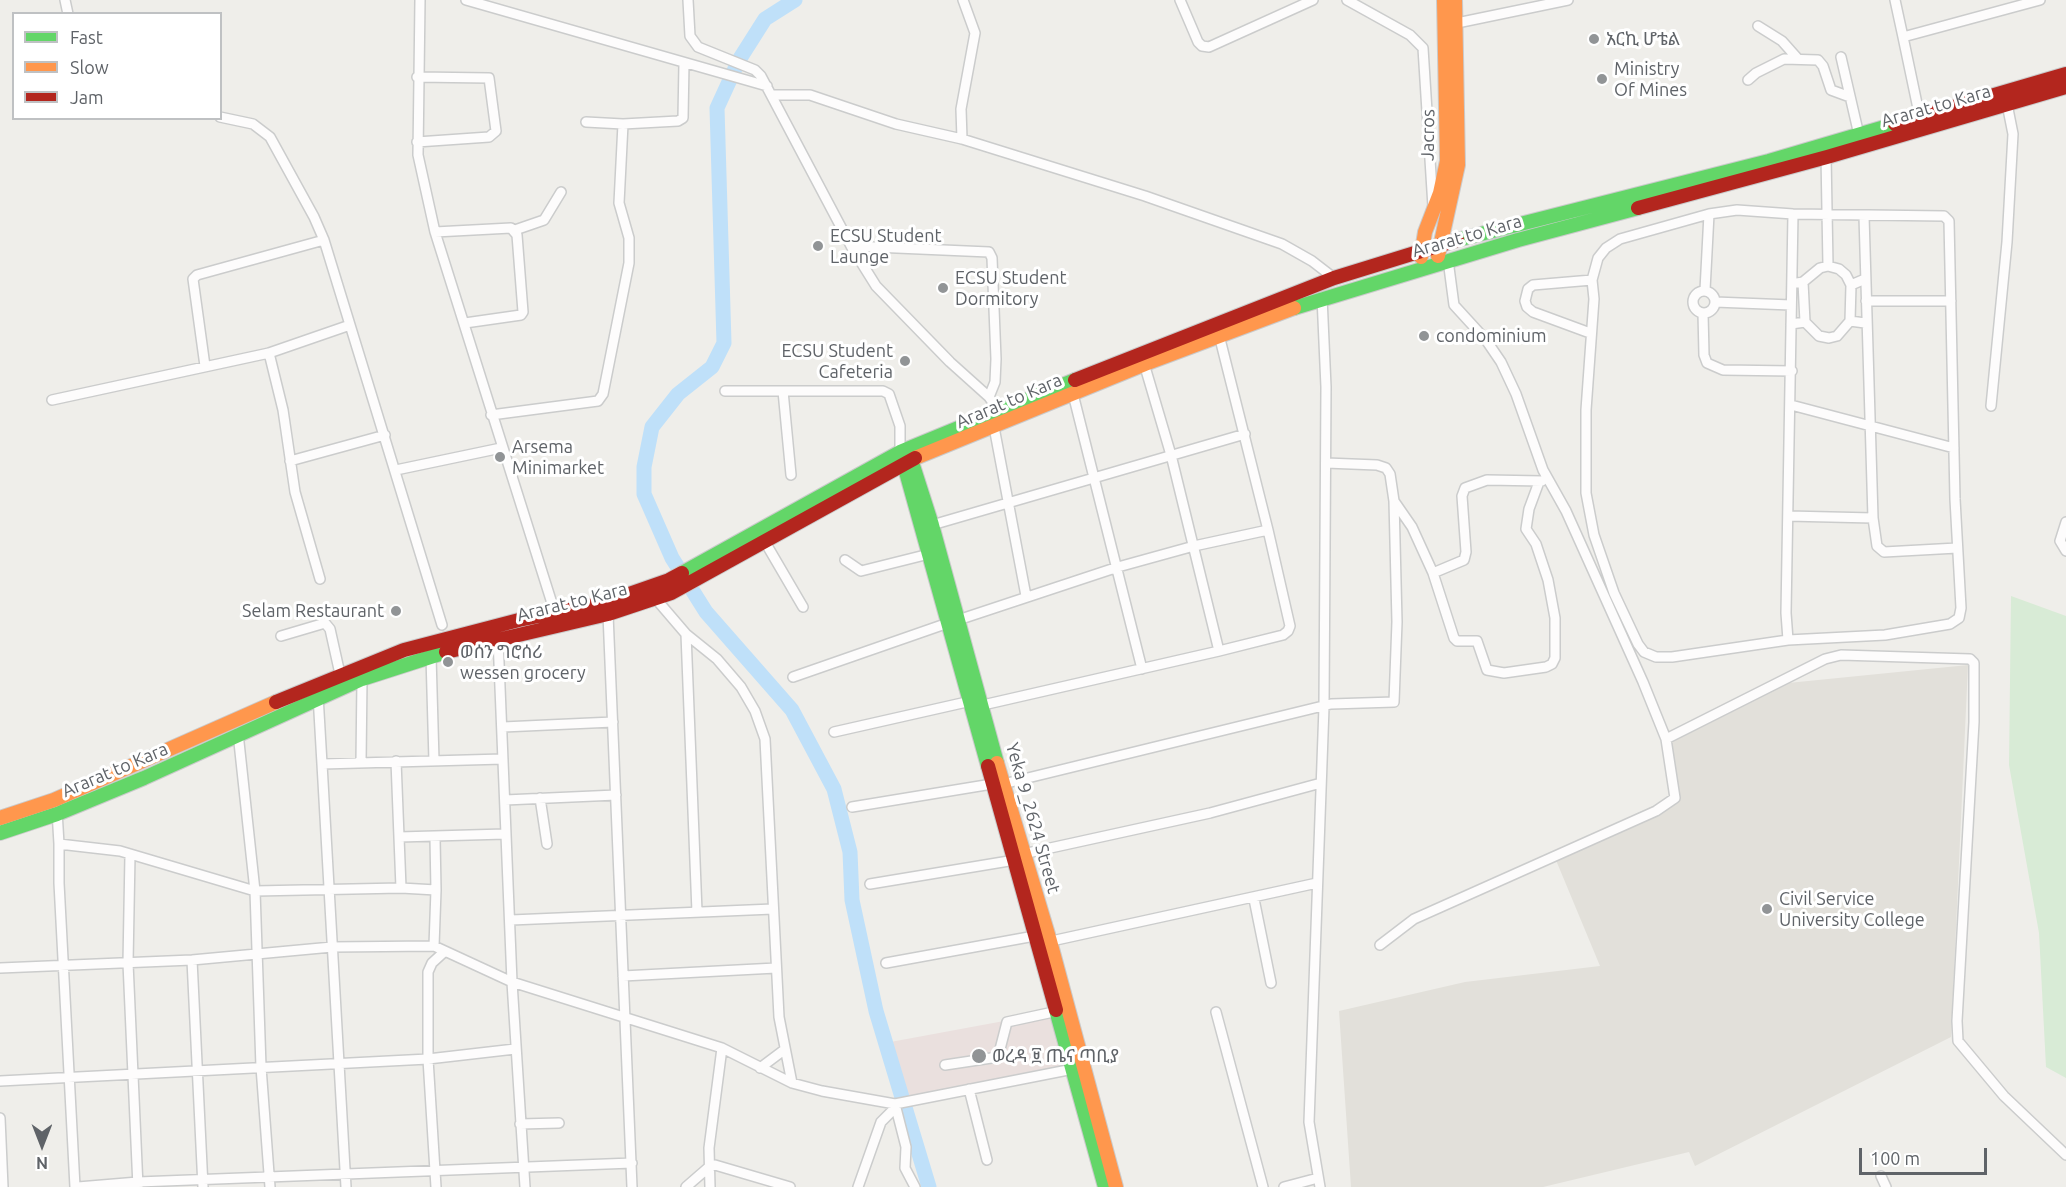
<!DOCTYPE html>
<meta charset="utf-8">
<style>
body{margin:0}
#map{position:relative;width:2066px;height:1187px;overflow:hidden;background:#efeeea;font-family:Ubuntu,sans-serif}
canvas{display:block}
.legend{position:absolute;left:12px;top:12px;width:210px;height:108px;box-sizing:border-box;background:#fff;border:2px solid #bfc1c3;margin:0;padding:8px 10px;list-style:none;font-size:18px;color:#5f6368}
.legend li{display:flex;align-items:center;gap:12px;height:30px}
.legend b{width:30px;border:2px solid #bfc1c3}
.north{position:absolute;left:12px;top:1115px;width:60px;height:60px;-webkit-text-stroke:4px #fff;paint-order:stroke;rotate:180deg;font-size:16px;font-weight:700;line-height:24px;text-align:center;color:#5f6368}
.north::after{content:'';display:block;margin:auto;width:21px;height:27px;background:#5f6368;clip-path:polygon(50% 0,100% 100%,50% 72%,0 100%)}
.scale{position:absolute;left:1859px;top:1148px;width:128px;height:27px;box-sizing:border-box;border:3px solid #5f6368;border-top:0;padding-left:8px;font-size:18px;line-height:21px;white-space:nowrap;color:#5f6368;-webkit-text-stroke:4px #fff;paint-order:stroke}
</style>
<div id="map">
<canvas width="2066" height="1187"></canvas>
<ul class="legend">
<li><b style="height:8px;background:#63d668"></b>Fast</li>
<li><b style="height:8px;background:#ff974d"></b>Slow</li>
<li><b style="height:8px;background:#b3261e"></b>Jam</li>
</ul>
<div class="north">N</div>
<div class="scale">100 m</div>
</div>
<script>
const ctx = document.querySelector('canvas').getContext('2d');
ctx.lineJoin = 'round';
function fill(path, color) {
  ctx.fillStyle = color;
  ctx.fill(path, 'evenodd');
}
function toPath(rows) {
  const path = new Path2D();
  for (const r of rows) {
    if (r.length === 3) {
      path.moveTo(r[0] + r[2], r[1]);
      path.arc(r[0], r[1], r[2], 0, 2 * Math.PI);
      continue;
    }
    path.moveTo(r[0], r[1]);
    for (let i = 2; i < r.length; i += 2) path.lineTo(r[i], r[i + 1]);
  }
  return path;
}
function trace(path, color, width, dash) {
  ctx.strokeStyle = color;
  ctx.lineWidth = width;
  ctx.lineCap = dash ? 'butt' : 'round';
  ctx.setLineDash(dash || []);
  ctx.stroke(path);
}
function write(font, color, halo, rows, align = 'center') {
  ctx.font = font + ' Ubuntu,"Noto Sans Ethiopic",sans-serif';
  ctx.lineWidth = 6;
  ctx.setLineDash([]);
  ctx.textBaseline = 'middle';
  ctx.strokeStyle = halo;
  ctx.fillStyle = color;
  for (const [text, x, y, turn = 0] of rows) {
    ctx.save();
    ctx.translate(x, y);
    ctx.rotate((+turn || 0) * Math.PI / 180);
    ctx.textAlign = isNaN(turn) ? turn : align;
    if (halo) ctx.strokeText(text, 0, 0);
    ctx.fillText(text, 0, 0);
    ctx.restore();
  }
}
const education = toPath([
 [1968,665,1951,1037,1695,1166,1689,1152,1543,1187,1351,1187,1339,1011,1465,982,1600,966,1553,853,1672,797,1661,735,1788,683]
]);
const medical = toPath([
 [1058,1011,1073,1069,903,1103,885,1043]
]);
const green = toPath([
 [2011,596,2066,616,2066,1078,2046,1067,2039,933,2009,765]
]);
const river = toPath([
 [795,0,765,19,739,60,717,108,724,343,712,367,678,394,652,427,644,467,644,494,672,558,706,612,792,710,834,789,850,852,852,900,876,1011,929,1187]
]);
const street = toPath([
 [65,0,68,14],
 [420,0,418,155,435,232,556,616],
 [466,0,767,86],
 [688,0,690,36,698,47,755,70,761,76,851,246,876,286,950,362,989,397,998,410],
 [1180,0,1198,42,1202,46,1209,47,1313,0],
 [1347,0,1410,35,1423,48,1433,207],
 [1895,0,1903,37,2040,0],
 [1457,23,1568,0],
 [1758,26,1782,41,1798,59],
 [1903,37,1920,118],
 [1841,57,1859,135],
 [417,77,489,78,496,131,489,137,417,142],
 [1748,80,1756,73,1784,59,1818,60,1823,66,1831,90,1850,97],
 [772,95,810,95,896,124,962,139,1145,196,1282,244,1312,261,1334,278],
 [220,117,253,124,270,137,314,217,324,240,442,625],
 [586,122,623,124],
 [962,139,961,109,975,33,963,0],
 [1737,210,1793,214,1944,216,1949,221,1955,499,1961,608,1959,618,1950,624,1885,635,1788,640,1672,657,1656,657,1644,652,1638,644,1614,593,1594,535,1586,493,1586,410,1594,299,1592,280,1598,258,1606,248,1620,239,1709,214,1737,210],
 [515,230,544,220,561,192],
 [435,232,511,228,517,235,523,312,521,315,465,323],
 [851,246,989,252,992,258,996,359,995,382,989,397],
 [1828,266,1839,269,1846,275,1851,285],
 [1865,279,1851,285,1850,321,1865,323],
 [1803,282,1820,268,1828,266,1826,155],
 [1797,283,1803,282,1805,322],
 [1705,290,1709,214],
 [1704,302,11],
 [1866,301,1951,301],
 [1715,302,1791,305],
 [1703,313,1704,355,1707,363,1723,370,1792,371],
 [1791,324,1805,322,1819,336,1829,338,1837,336,1850,321],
 [1590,333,1533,312,1527,307,1525,301,1528,289,1533,285,1592,280],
 [269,353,283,410,295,492,320,579],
 [1143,360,1171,455,1219,651],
 [205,366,193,279,197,275,324,240],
 [725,391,883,391,889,394,900,426,900,452],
 [783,391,791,475],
 [1073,394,1142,669],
 [52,400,269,353,350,325],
 [1791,405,1954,448],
 [1991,406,2007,242,2013,134,2007,104],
 [491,415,598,401,603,394,629,263,629,238,619,203,623,124,678,121,683,118,684,63],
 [994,427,1026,596],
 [290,461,385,435],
 [396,470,501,448],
 [1394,501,1412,527,1433,573,1454,638,1457,641,1477,641,1487,670,1504,673,1546,667,1552,664,1555,658,1555,618,1548,580,1536,544,1526,529,1529,509,1539,482],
 [1788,516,1873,518,1864,216],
 [1873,518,1877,546,1884,552,1957,548],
 [2066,522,2060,541,2066,551],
 [932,525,1245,434],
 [765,542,803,607],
 [845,560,861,571,929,554],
 [1433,573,1464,560,1466,552,1462,496,1465,488,1487,480,1542,481],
 [656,599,686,634,697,912],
 [608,614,632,1187],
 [958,620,1118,567,1194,546,1268,530],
 [686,634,717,659,741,687,755,711,765,739,779,1017,792,1083],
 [281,636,325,623,330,629,340,674],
 [498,638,512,982,525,1187],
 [1788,640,1786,613,1793,214],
 [431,656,434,761],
 [793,677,948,623],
 [318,695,322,764],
 [983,705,1219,651,1283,635,1288,631,1290,626,1268,530,1219,335],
 [503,727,613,722],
 [834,732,971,701],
 [238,733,255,891,261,1067,270,1187],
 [1666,739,1825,659,1841,655,1970,659,1974,663,1974,722,1957,1021,1958,1041,2004,1096,2066,1155],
 [396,761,401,888],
 [361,762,362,679],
 [1003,784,1331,704,1394,702,1397,622,1394,501,1390,474,1386,468,1377,465,1326,463],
 [540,798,547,844],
 [505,800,616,795],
 [852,807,992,784],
 [57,811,59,844,120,851,255,891,401,888,436,890,434,946],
 [399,837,505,834],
 [435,838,436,890],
 [59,844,59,883,75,1187],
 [1023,854,1210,813,1321,783],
 [130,855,128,963,138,1187],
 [870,884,1015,860],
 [1254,899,1271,983],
 [511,920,773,909],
 [1047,942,1317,883],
 [1380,945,1414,919,1656,811,1675,798,1666,739,1643,682,1566,511,1543,470,1516,394,1501,362,1486,340,1454,305,1448,260],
 [192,960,203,1187],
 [886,963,1040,935],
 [0,968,192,960,332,947,434,946,512,982,722,1048,792,1083,822,1091,895,1104,1073,1069],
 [623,976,776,968],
 [1216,1012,1263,1187],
 [945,1065,998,1057,1007,1022,1058,1011],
 [760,1068,784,1050],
 [0,1081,428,1059,515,1049],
 [969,1089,987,1160],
 [895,1104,906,1147,905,1168,915,1187],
 [0,1118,3,1187],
 [520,1124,559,1123],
 [1881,1176,1886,1187],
 [78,1187,138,1182,632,1163],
 [346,1187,322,764,503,759],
 [436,1187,428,1059,428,972,432,963,444,952],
 [686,1187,709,1167,715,1165,790,1187],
 [710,1187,709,1148,722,1048],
 [858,1187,881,1122,894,1109],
 [1284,1187,1318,1178],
 [1320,1187,1309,1122,1324,707,1326,387,1322,297]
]);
const fast = toPath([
 [1457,240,1769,161,1895,124],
 [1294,308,1518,240,1638,208],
 [908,450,932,525,997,763],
 [903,461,988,766],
 [682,573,900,452,1075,380],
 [0,833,57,814,144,778,362,679,446,652],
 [1056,1010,1105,1187]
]);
const slow = toPath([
 [1438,256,1458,165,1455,0],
 [1421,257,1425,232,1440,193,1447,161,1444,0],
 [915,458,1145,364,1294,308],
 [997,763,1050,941,1116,1187],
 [0,818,54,800,276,702]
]);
const jam = toPath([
 [1895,124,2066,74],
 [1638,208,1827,157,2066,87],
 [1075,380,1334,278,1457,240],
 [446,652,608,614,671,593,915,458],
 [276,702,404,650,519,620,603,603,669,580,682,573],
 [988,766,1056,1010]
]);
const markers = [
 [1594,39,6,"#919496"],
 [1602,79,6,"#919496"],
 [818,246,6,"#919496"],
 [943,288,6,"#919496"],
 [1424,336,6,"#919496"],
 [905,361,6,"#919496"],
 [500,457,6,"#919496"],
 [396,611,6,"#919496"],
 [448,662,6,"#919496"],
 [1767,909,6,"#919496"],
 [979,1056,8,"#919496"]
];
const poiNames = [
 ["አርኪ ሆቴል",1606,39],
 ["Ministry",1614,69],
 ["Of Mines",1614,90],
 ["ECSU Student",830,236],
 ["Launge",830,257],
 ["ECSU Student",955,278],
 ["Dormitory",955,299],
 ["condominium",1436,336],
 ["ECSU Student",893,351,"right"],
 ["Cafeteria",893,372,"right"],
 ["Arsema",512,447],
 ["Minimarket",512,468],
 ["Selam Restaurant",384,611,"right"],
 ["ወሰን ግሮሰሪ",460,652],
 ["wessen grocery",460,673],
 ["Civil Service",1779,899],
 ["University College",1779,920],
 ["ወረዳ ፱ ጤና ጣቢያ",992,1056]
];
const streetNames = [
 ["Ararat to Kara",1936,106,-16],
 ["Jacros",1428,135,-89],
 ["Ararat to Kara",1467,236,-16],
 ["Ararat to Kara",1009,401,-23],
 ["Ararat to Kara",572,602,-14],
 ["Ararat to Kara",115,770,-23],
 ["Yeka 9_2624 Street",1033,818,74]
];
fill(education, '#e2e0da');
fill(medical, '#eae0de');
fill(green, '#d8ebd6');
trace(river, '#bfe0f9', 15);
trace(street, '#cbcccc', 12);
trace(fast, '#cacacb', 16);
trace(slow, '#cacacb', 16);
trace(jam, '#cacacb', 16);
trace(street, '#fdfcfc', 9);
trace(fast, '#63d668', 14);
trace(slow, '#ff974d', 14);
trace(jam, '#b3261e', 14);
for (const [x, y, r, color] of markers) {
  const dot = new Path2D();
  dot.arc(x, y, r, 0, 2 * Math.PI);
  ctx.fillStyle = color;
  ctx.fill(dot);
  trace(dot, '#fff', 2);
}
write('18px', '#5f6368', '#fff', poiNames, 'left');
write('18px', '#5f6368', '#fff', streetNames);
</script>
